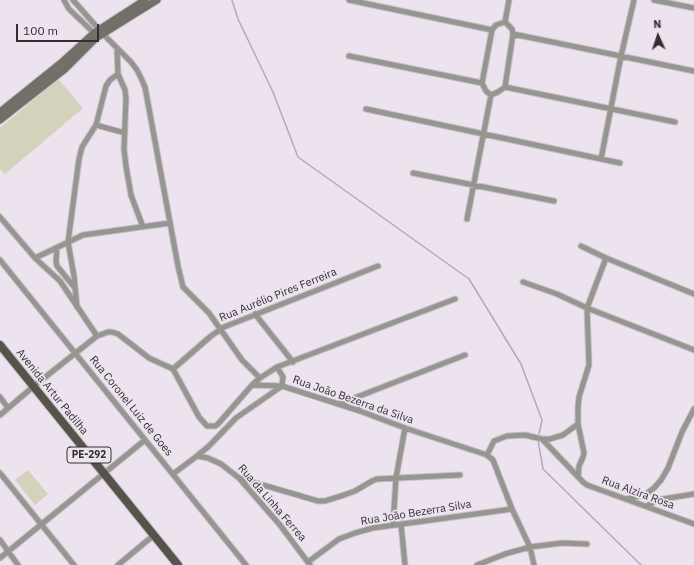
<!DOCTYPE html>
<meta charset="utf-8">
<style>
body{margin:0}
#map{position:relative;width:694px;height:565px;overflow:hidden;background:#ece3ee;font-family:"IBM Plex Sans",sans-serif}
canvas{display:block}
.north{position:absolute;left:638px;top:16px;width:40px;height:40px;-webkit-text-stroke:3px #ece3ee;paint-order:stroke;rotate:357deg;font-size:11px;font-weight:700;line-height:16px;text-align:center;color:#322e32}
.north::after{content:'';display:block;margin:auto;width:14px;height:18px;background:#322e32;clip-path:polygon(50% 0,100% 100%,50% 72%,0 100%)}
.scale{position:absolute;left:16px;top:24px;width:83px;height:18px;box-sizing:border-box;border:2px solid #322e32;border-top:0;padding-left:5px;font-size:12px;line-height:14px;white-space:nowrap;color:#322e32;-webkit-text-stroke:3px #ece3ee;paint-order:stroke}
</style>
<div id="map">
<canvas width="694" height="565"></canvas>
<div class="north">N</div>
<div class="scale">100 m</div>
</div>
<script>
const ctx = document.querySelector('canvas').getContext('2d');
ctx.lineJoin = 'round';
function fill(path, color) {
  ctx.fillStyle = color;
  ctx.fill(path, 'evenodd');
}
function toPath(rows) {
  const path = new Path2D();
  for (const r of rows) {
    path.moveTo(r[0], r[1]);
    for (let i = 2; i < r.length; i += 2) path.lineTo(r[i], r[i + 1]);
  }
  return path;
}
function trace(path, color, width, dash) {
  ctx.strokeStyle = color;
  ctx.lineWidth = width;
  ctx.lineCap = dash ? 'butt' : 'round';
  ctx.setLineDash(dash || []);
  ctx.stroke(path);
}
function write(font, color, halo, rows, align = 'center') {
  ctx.font = font + ' "IBM Plex Sans",sans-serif';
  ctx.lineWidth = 3.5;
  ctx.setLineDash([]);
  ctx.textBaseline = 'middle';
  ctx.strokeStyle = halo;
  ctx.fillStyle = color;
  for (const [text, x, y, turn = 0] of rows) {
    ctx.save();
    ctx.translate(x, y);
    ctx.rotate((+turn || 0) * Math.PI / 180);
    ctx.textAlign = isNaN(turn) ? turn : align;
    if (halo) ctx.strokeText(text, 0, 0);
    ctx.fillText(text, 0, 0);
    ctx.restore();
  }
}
const green = toPath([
 [58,79,83,108,5,174,0,169,0,128],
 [28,470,48,494,35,505,15,480]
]);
const stream = toPath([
 [232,0,238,19,273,92,298,157,469,279,521,364,542,420,539,434],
 [538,440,543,469,641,565]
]);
const minor = toPath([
 [64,0,69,9,94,33],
 [73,0,103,34,131,62,137,70,141,78,145,87,178,266,183,287,209,313,242,360,260,378],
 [349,0,492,30],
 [654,0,694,8],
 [505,22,509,0],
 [513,34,694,71],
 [117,48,118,74,125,90,126,98,124,149,126,166,131,195,143,227],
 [349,56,482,83],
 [505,87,513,34,512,29,505,22,496,25,492,30,482,83,486,91,491,95,498,92,505,87,675,122],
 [366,109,620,163],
 [96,125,125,133],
 [601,159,621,56,634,0],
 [413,173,554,201],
 [0,217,35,258,60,281,97,336],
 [467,219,491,95],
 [57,248,56,261,57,266,75,288],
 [35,258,83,235,170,223],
 [606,258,694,294],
 [0,260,246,565],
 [523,282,557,294,587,308,694,350],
 [77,307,74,276,68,242,79,159,82,147,96,125,106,86,110,80,118,74],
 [255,314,293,362],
 [173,369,211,336,224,327,378,266],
 [252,385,260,378,277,367,455,299],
 [0,397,8,408],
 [358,397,360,411],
 [339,404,465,355],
 [0,415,34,386,97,336,108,332,112,332,118,334,149,358,173,369,199,417,207,426,215,426,218,424,252,385,282,386,360,411,405,428,487,455,493,460,512,509,530,547,534,565],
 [542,439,550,439,563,435,578,424],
 [487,455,494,441,507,436,525,435,542,439,583,482,587,485,694,524],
 [197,456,209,446,236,418,282,386,283,377,277,367],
 [0,473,74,565],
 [173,474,197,456,208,458,221,464,239,478,280,525,310,565],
 [578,477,579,466,583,457,584,453,578,424,578,407,579,397,589,365,587,308,606,258,581,246],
 [239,478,318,501,325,501,344,495,355,491,372,481,377,479,460,475],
 [627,499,646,494,654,488,661,480,668,468,682,432,694,409],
 [647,506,657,500,694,494],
 [401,524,405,565],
 [393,525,396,478,405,428],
 [0,540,18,565],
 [0,558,145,440],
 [308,562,339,539,355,533,373,528,512,509],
 [118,565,154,535],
 [477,565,505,554,530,547,562,543,587,544]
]);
const secondary = toPath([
 [0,112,61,63,94,33,145,0],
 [0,120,65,69,96,38,157,0]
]);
const primary = toPath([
 [0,345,178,565]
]);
const shields = [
 [89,455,44]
];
const shieldNames = [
 ["PE-292",89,455]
];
const streetNames = [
 ["Rua Aurélio Pires Ferreira",278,295,-22],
 ["Avenida Artur Padilha",52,392,51],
 ["Rua João Bezerra da Silva",353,400,19],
 ["Rua Coronel Luiz de Goes",131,406,51],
 ["Rua Alzira Rosa",638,493,20],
 ["Rua da Linha Ferrea",272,503,49],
 ["Rua João Bezerra Silva",416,513,-9]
];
fill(green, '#d4d2ba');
trace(stream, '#bca3c1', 1.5);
trace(minor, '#c7bfc8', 7);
trace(secondary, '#c7bfc8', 9);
trace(primary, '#c7bfc8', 10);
trace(minor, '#969691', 5);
trace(secondary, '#706f68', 7);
trace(primary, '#55544b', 8);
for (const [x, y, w] of shields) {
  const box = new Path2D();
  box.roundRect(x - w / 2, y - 8, w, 16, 3);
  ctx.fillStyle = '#ece3ee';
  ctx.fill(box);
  trace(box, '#322e32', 1);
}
write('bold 10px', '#322e32', null, shieldNames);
write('11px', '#322e32', '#ece3ee', streetNames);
</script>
